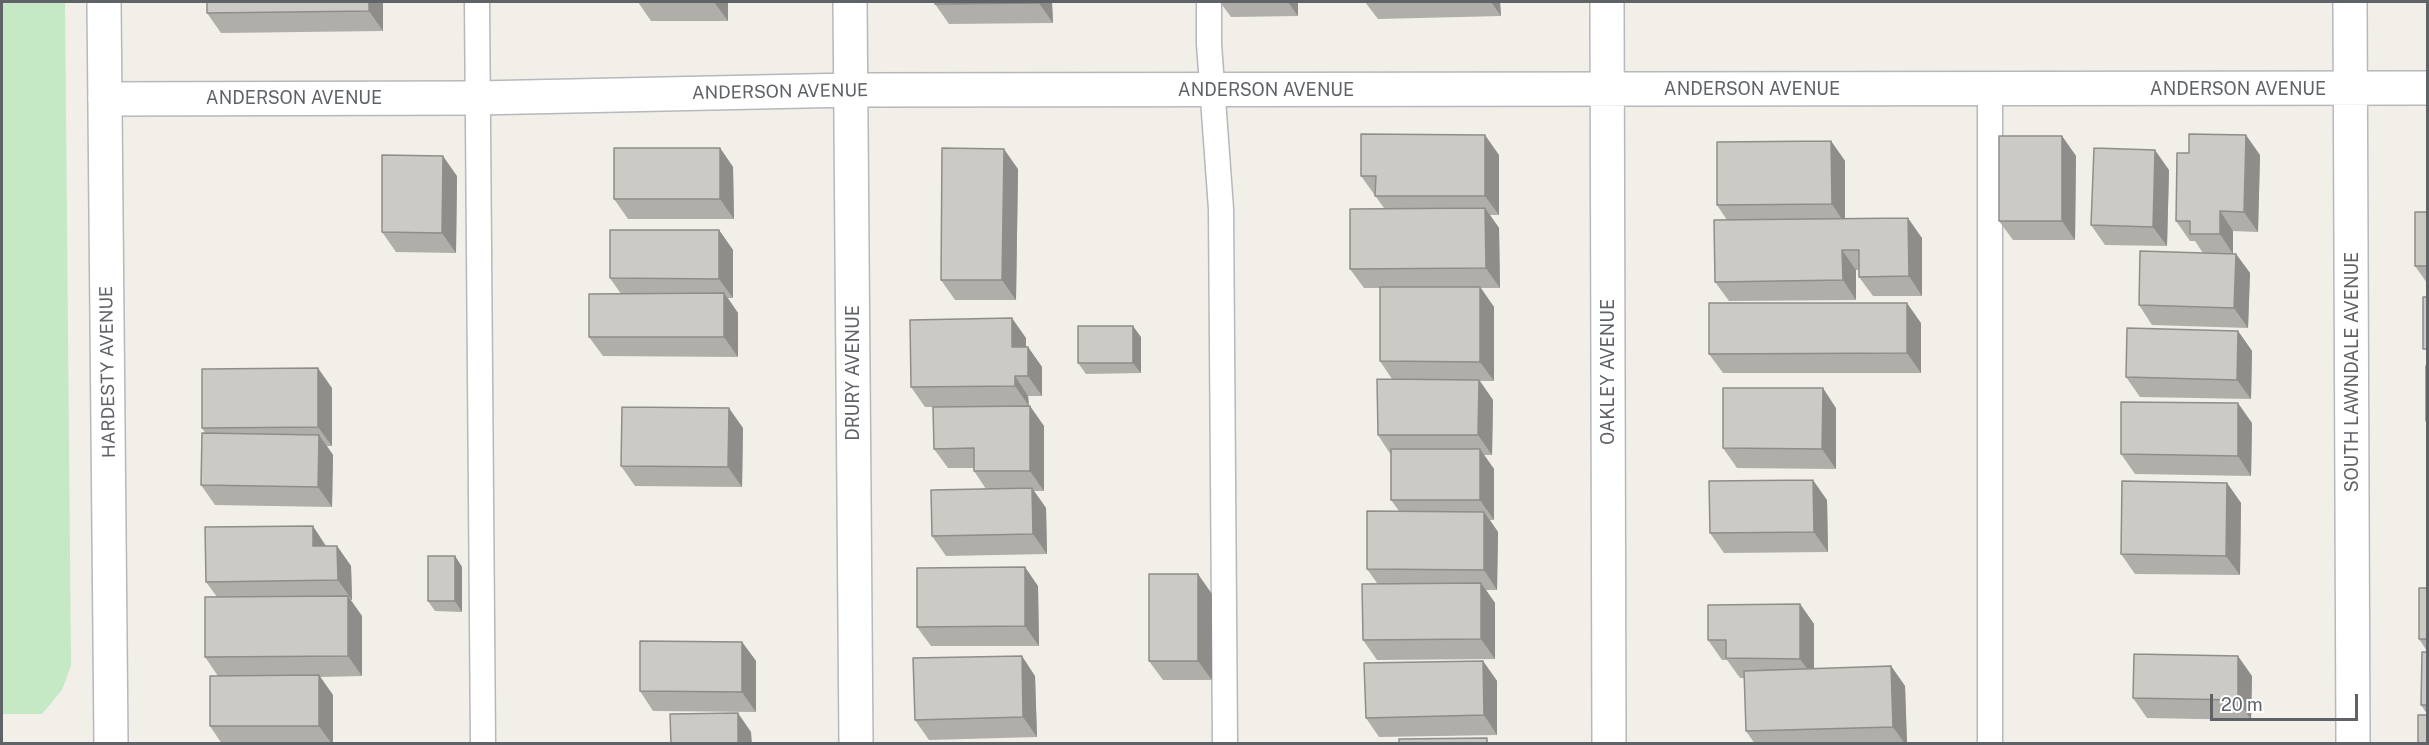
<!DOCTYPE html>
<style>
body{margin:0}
#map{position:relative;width:2429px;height:745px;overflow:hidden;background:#f1efe8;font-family:"Public Sans",sans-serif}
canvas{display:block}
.frame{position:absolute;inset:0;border:3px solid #5f6368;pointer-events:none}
.scale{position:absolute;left:2210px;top:694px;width:148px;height:27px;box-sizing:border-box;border:3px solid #5f6368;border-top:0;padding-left:8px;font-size:18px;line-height:21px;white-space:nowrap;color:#5f6368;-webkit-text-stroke:4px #fff;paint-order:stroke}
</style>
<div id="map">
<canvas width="2429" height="745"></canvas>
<div class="frame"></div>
<div class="scale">20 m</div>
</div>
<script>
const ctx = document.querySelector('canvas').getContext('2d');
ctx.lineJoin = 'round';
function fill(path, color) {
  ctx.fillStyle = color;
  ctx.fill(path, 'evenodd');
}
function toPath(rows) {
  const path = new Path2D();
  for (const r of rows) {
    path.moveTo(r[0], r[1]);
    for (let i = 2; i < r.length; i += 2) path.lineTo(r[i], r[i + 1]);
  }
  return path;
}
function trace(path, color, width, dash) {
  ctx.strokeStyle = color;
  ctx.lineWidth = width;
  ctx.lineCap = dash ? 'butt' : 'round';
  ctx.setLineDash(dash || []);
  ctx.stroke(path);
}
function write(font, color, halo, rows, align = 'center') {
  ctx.font = font + ' "Public Sans",sans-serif';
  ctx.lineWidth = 4.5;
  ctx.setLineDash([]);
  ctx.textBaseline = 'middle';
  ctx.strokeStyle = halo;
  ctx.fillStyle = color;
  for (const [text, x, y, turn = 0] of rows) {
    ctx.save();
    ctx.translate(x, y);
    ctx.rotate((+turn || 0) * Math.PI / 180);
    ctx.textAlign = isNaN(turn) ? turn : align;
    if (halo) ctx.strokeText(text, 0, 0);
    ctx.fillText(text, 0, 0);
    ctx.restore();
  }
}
const green = toPath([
 [2,2,65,2,71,665,62,690,42,714,2,714]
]);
const service = toPath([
 [477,2,483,744],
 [1209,2,1209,44,1221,209,1225,744],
 [1990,89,1990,744]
]);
const minor = toPath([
 [850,2,856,744],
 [1607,2,1609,744],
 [2350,2,2353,744],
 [105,99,478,98,851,90,2428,88]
]);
const tertiary = toPath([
 [104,2,111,744]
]);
const wall = toPath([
 [383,2,383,31,221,33,207,13],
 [638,2,728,2,728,21,651,21],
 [935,2,1052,2,1053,23,949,24,935,4],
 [1220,2,1298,2,1298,16,1231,17],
 [1365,2,1500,2,1501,16,1378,19],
 [2062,136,2076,156,2075,240,2013,240,1999,221],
 [1831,141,1845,161,1845,219,1922,238,1922,296,1873,296,1859,277,1859,270,1856,270,1856,300,1729,301,1715,282,1727,220,1717,205],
 [720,148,733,167,734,219,628,219,614,199],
 [1499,155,1499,215,1490,215,1499,228,1500,288,1481,288,1494,307,1494,381,1480,381,1493,400,1492,455,1484,455,1494,469,1494,520,1490,520,1498,532,1497,590,1486,590,1495,603,1495,659,1377,660,1363,640,1377,583,1367,569,1399,511,1391,500,1391,455,1378,435,1392,379,1380,361,1380,288,1364,288,1350,269,1384,208,1361,176],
 [2260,155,2258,232,2233,231,2233,253,2236,254,2250,273,2248,328,2152,325,2139,305,2203,253,2195,241,2190,241,2176,221],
 [1018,169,1016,300,955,300,941,280],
 [2169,170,2167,246,2105,245,2091,225],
 [457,176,456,253,396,252,382,232],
 [2427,212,2427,283,2415,266],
 [719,230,733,250,733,298,728,298,738,313,738,357,603,356,589,337,621,294,610,278],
 [1921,323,1921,373,1723,373,1709,354],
 [2238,331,2252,351,2251,399,2140,397,2126,377],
 [1141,337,1141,373,1086,374,1078,363],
 [1026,338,1026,347,1028,347,1042,367,1042,396,1028,396,1029,406,1044,426,1044,491,1034,491,1046,508,1047,554,946,556,932,536,986,489,974,471,974,468,948,468,934,449,933,407,925,407,911,387],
 [332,388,332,446,327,446,333,455,332,507,215,505,201,485,206,434,202,428],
 [1836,408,1836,469,1737,468,1723,448],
 [2252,423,2251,476,2135,474,2121,454],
 [743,428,742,487,635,486,621,466],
 [2227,483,2241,503,2240,575,2135,574,2121,554],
 [1827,500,1828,552,1724,553,1710,533],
 [326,546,337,546,351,566,352,600,350,600,362,616,362,676,320,677,333,695,333,744,222,744,210,726,218,676,205,657,217,597,206,582],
 [455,556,462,567,462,612,435,611,428,601],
 [1038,586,1039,646,931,646,917,627],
 [2427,588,2427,651,2419,639],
 [1212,594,1212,680,1163,680,1149,661],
 [1800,604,1814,624,1814,669,1891,666,1905,686,1907,744,1755,744,1746,731,1745,678,1740,678,1727,660,1722,660,1708,640],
 [742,642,756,661,756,712,653,711,640,691],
 [2427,652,2427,714,2421,705],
 [1483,661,1497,681,1497,735,1379,737,1366,718],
 [1035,676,1037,737,929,740,915,720],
 [2252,676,2251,720,2147,718,2133,698]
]);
const shadedWall = toPath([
 [369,2,383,2,383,31,369,11],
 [714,2,728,2,728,21],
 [1039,2,1052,2,1053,23,1039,3],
 [1288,2,1298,2,1298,16],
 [1491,2,1500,2,1501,16],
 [1485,135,1499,155,1499,215,1485,196],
 [2246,135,2260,155,2258,232,2244,212],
 [2062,136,2076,156,2075,240,2062,221],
 [1831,141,1845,161,1845,224,1832,204],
 [720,148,733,167,734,219,720,199],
 [1004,149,1018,169,1016,300,1002,280],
 [2155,150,2169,170,2167,246,2153,227],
 [443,156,457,176,456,253,442,233],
 [1485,208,1499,228,1500,288,1486,268],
 [2220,211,2233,231,2233,254,2220,234],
 [1908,218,1922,238,1922,296,1909,276],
 [719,230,733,250,733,298,719,279],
 [1842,250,1856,270,1856,300,1843,280],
 [2236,254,2250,273,2248,328,2234,308],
 [1480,287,1494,307,1494,381,1480,362],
 [724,293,738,313,738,357,724,337],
 [1907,303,1921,323,1921,373,1907,353],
 [1012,318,1026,338,1026,367,1012,347],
 [1133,326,1141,337,1141,373,1133,363],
 [2238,331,2252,351,2251,399,2237,380],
 [1028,347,1042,367,1042,396,1028,376],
 [318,368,332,388,332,446,318,427],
 [1015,376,1028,396,1029,406,1015,386],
 [1479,380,1493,400,1492,455,1478,435],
 [1823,388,1836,408,1836,469,1822,449],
 [2238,403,2252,423,2251,476,2238,456],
 [1030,406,1044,426,1044,491,1030,471],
 [729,408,743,428,742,487,728,467],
 [319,435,333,455,332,507,318,487],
 [1480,449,1494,469,1494,520,1480,500],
 [1813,480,1827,500,1828,552,1814,532],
 [2227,483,2241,503,2240,575,2226,556],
 [1032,488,1046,508,1047,554,1033,534],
 [1484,512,1498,532,1497,590,1484,570],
 [313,526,326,546,327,566,313,546],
 [337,546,351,566,352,600,338,580],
 [455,556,462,567,462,612,455,601],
 [1025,567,1038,586,1039,646,1025,626],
 [1198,574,1212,594,1212,680,1198,661],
 [1481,583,1495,603,1495,659,1481,639],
 [348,596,362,616,362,676,348,656],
 [1800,604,1814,624,1814,678,1800,659],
 [742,642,756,661,756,712,742,692],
 [1022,656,1035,676,1037,737,1023,717],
 [2238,656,2252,676,2251,720,2238,700],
 [1483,661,1497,681,1497,735,1484,715],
 [1891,666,1905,686,1907,744,1905,744,1893,727],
 [319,675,333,695,333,744,332,744,319,726],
 [738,713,751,732,752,744,738,744]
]);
const building = toPath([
 [207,2,369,2,369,11,207,13,207,2],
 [935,2,1039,2,1039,3,935,4,935,2],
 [1361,134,1485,135,1485,196,1375,196,1376,176,1361,176,1361,134],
 [2189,134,2246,135,2244,212,2220,211,2220,234,2190,234,2190,221,2176,221,2177,153,2189,153,2189,134],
 [1999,136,2062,136,2062,221,1999,221,1999,136],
 [1831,141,1832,204,1717,205,1717,142,1831,141],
 [614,148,720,148,720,199,614,199,614,148],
 [942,148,1004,149,1002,280,941,280,942,148],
 [2094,148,2155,150,2153,227,2091,225,2094,148],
 [382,155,443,156,442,233,382,232,382,155],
 [1485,208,1486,268,1350,269,1350,209,1485,208],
 [2415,212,2427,212,2427,266,2415,266,2415,212],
 [1908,218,1909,276,1859,277,1859,250,1842,250,1843,280,1715,282,1714,220,1908,218],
 [610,230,719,230,719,279,610,278,610,230],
 [2140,251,2236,254,2234,308,2139,305,2140,251],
 [1380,287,1480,287,1480,362,1380,361,1380,287],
 [724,293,724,337,589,337,589,294,724,293],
 [2423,297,2427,297,2427,349,2423,349,2423,297],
 [1709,303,1907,303,1907,353,1709,354,1709,303],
 [1012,318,1012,347,1028,347,1028,376,1015,376,1015,386,911,387,910,320,1012,318],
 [1078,326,1133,326,1133,363,1078,363,1078,326],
 [2127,328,2238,331,2237,380,2126,377,2127,328],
 [2426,366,2427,366,2427,421,2426,421,2426,366],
 [318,368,318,427,202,428,202,369,318,368],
 [1377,379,1479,380,1478,435,1378,435,1377,379],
 [1723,388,1823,388,1822,449,1723,448,1723,388],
 [2121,402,2238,403,2238,456,2121,454,2121,402],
 [1030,406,1030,471,974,471,974,448,934,449,933,407,1030,406],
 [622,407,729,408,728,467,621,466,622,407],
 [202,433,319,435,318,487,201,485,202,433],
 [1391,449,1480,449,1480,500,1391,500,1391,449],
 [1813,480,1814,532,1710,533,1709,481,1813,480],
 [2122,481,2227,483,2226,556,2121,554,2122,481],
 [1032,488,1033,534,932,536,931,490,1032,488],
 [1367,511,1484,512,1484,570,1367,569,1367,511],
 [313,526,313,546,337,546,338,580,206,582,205,527,313,526],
 [428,556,455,556,455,601,428,601,428,556],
 [1025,567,1025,626,917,627,917,568,1025,567],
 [1149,574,1198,574,1198,661,1149,661,1149,574],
 [1481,583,1481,639,1363,640,1362,584,1481,583],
 [2419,588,2427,588,2427,639,2419,639,2419,588],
 [348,596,348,656,205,657,205,597,348,596],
 [1800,604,1800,659,1726,658,1726,640,1708,640,1708,605,1800,604],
 [640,641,742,642,742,692,640,691,640,641],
 [2422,652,2427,652,2427,705,2421,705,2422,652],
 [2134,654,2238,656,2238,700,2133,698,2134,654],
 [1022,656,1023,717,915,720,913,658,1022,656],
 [1483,661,1484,715,1366,718,1364,663,1483,661],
 [1891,666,1893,727,1746,731,1744,671,1891,666],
 [319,675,319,726,210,726,210,676,319,675],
 [738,713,738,744,671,744,670,714,738,713],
 [2418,715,2427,715,2427,744,2418,744,2418,715],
 [1487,738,1487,744,1399,744,1399,739,1487,738]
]);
const streetNames = [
 ["ANDERSON AVENUE",1752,89],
 ["ANDERSON AVENUE",2238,89],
 ["ANDERSON AVENUE",1266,90],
 ["ANDERSON AVENUE",780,92,-1],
 ["ANDERSON AVENUE",294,98],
 ["HARDESTY AVENUE",108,372,-91],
 ["OAKLEY AVENUE",1608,372,-90],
 ["SOUTH LAWNDALE AVENUE",2352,372,-90],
 ["DRURY AVENUE",853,373,-90]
];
fill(green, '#c5e8c5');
trace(service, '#b5b8bc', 27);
trace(minor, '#b5b8bc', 36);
trace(tertiary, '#b5b8bc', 36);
trace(service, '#fff', 24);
trace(minor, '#fff', 33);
trace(tertiary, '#fff', 33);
fill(wall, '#afaea9');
fill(shadedWall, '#8f8d8a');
fill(building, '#cccac5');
trace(building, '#8f8d8a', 1.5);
write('18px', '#5f6368', '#fff', streetNames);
</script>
